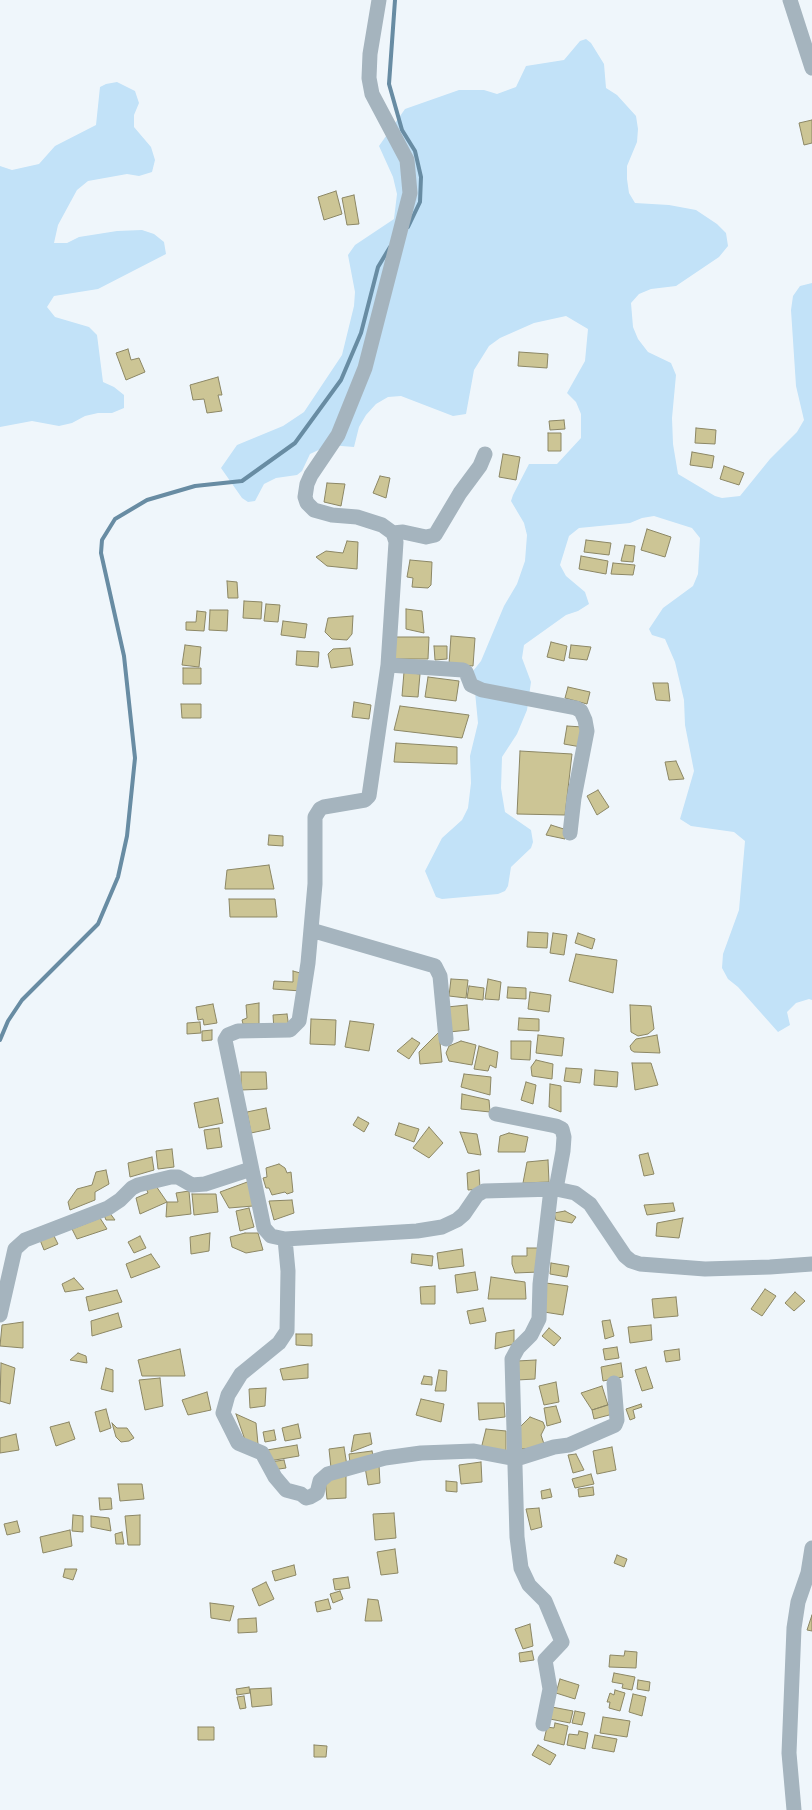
<!DOCTYPE html>
<style>
body{margin:0}
canvas{display:block;background:#eff6fb}
</style>
<canvas width="812" height="1810"></canvas>
<script>
const ctx = document.querySelector('canvas').getContext('2d');
ctx.lineJoin = 'round';
function fill(path, color) {
  ctx.fillStyle = color;
  ctx.fill(path, 'evenodd');
}
function toPath(rows) {
  const path = new Path2D();
  for (const r of rows) {
    path.moveTo(r[0], r[1]);
    for (let i = 2; i < r.length; i += 2) path.lineTo(r[i], r[i + 1]);
  }
  return path;
}
function trace(path, color, width, dash) {
  ctx.strokeStyle = color;
  ctx.lineWidth = width;
  ctx.lineCap = dash ? 'butt' : 'round';
  ctx.setLineDash(dash || []);
  ctx.stroke(path);
}
const green = toPath([
 [586,39,591,43,604,64,606,88,617,95,636,116,638,129,637,142,627,166,627,179,629,193,635,203,669,205,696,210,717,224,726,233,728,246,719,257,676,286,651,289,639,294,631,303,633,327,638,339,648,352,671,363,676,375,672,418,673,444,678,474,715,496,722,498,740,496,770,459,797,432,804,420,796,386,791,310,793,296,800,286,812,283,812,1000,809,999,796,1003,787,1012,790,1025,778,1032,738,987,728,979,722,968,723,954,739,910,745,841,734,832,691,826,680,819,694,771,685,725,684,700,675,662,665,639,652,635,649,629,663,608,693,586,698,574,700,538,692,528,654,516,642,518,630,523,579,528,569,536,560,565,566,576,585,592,589,604,578,611,566,615,524,645,522,658,531,682,527,710,517,734,502,757,501,788,505,812,531,830,533,842,531,848,511,867,508,886,505,891,498,894,442,899,436,897,425,871,442,838,462,820,468,808,471,783,470,756,478,723,473,671,481,661,504,606,517,584,525,561,527,535,524,523,511,501,513,495,529,464,557,464,581,438,581,414,576,402,567,393,585,361,588,329,566,316,534,323,500,338,489,346,474,370,466,414,453,416,401,396,388,397,376,404,366,415,359,427,354,447,329,445,310,454,302,471,297,475,276,478,264,484,255,501,248,502,242,498,221,468,237,445,283,426,304,412,342,355,354,306,355,292,348,255,355,245,394,219,397,194,393,177,379,146,405,109,459,90,484,90,497,94,516,87,526,66,564,60,580,41],
 [117,82,135,91,139,103,134,115,134,127,151,147,155,160,152,172,139,176,127,174,88,181,77,190,71,201,58,225,54,243,67,243,79,237,117,231,142,230,154,234,164,242,166,254,98,289,54,296,47,307,55,317,89,327,97,335,103,382,114,387,124,395,124,408,112,413,98,413,85,416,72,423,59,426,32,421,0,427,0,166,12,170,39,164,55,146,96,125,100,87,106,84]
]);
const stream = toPath([
 [395,0,389,84,402,130,415,151,421,177,420,202,408,227],
 [0,1040,8,1021,22,1000,98,924,118,877,127,836,135,758,124,656,101,553,102,540,115,519,147,500,195,486,242,481,295,443,341,380,361,333,378,267,390,247]
]);
const building = toPath([
 [812,120,812,143,804,145,799,123,812,120],
 [336,191,342,214,324,220,318,197,336,191],
 [354,195,359,224,347,225,342,198,354,195],
 [128,349,131,360,139,358,145,372,126,380,116,353,128,349],
 [519,352,548,354,547,368,518,366,519,352],
 [218,377,222,395,218,395,222,411,207,413,204,399,193,400,190,385,218,377],
 [564,420,565,429,550,430,549,421,564,420],
 [696,428,716,430,715,444,695,443,696,428],
 [548,433,561,433,561,451,548,451,548,433],
 [692,452,714,456,712,468,690,465,692,452],
 [503,454,520,457,516,480,499,477,503,454],
 [724,466,744,473,739,485,720,479,724,466],
 [380,476,390,478,386,498,373,493,380,476],
 [327,483,345,484,341,506,324,502,327,483],
 [647,529,671,537,665,557,641,550,647,529],
 [586,540,611,543,609,555,584,552,586,540],
 [347,541,358,542,357,569,327,566,316,557,326,551,343,553,347,541],
 [625,545,635,546,633,562,621,561,625,545],
 [581,556,608,561,606,574,579,569,581,556],
 [410,560,432,562,431,585,428,588,412,587,413,578,407,577,410,560],
 [613,563,635,565,633,575,611,574,613,563],
 [227,581,237,582,238,598,228,598,227,581],
 [244,601,262,602,261,619,243,618,244,601],
 [266,604,280,605,278,622,264,621,266,604],
 [406,609,422,611,424,633,406,629,406,609],
 [210,610,228,610,227,631,209,630,210,610],
 [197,611,206,612,204,631,186,630,186,622,196,622,197,611],
 [353,616,352,634,347,640,332,639,325,632,328,618,353,616],
 [283,621,307,624,305,638,281,635,283,621],
 [451,636,475,638,473,666,449,664,451,636],
 [395,637,429,637,428,659,395,659,395,637],
 [551,642,567,646,564,661,547,657,551,642],
 [185,645,201,647,199,667,182,665,185,645],
 [571,645,591,647,587,660,569,658,571,645],
 [434,646,447,646,447,659,435,660,434,646],
 [350,648,353,665,331,668,328,654,333,649,350,648],
 [297,651,319,652,318,667,296,665,297,651],
 [183,668,201,668,201,684,183,684,183,668],
 [404,672,420,674,418,697,402,696,404,672],
 [428,677,459,681,456,701,425,697,428,677],
 [653,683,668,683,670,701,656,700,653,683],
 [568,687,590,692,587,704,565,698,568,687],
 [354,702,371,705,369,719,352,717,354,702],
 [181,704,201,704,201,718,182,718,181,704],
 [400,706,469,715,462,738,394,730,400,706],
 [567,726,583,727,581,747,564,744,567,726],
 [396,743,457,747,457,764,394,762,396,743],
 [520,751,572,754,565,815,517,814,520,751],
 [676,761,684,779,669,780,665,762,676,761],
 [598,790,609,807,597,815,587,796,598,790],
 [551,825,567,830,565,839,546,835,551,825],
 [269,835,283,836,283,846,268,845,269,835],
 [269,865,274,889,225,889,227,870,269,865],
 [229,899,275,899,277,917,230,917,229,899],
 [528,932,548,933,547,948,527,947,528,932],
 [553,933,567,935,564,955,550,953,553,933],
 [578,933,595,939,592,949,575,943,578,933],
 [576,954,617,960,613,993,569,981,576,954],
 [293,971,304,974,301,991,273,989,274,981,293,982,293,971],
 [451,979,468,980,466,998,449,996,451,979],
 [488,979,501,982,499,1000,485,999,488,979],
 [469,986,484,988,483,1000,467,998,469,986],
 [508,987,526,988,526,999,507,998,508,987],
 [530,992,551,995,549,1012,528,1009,530,992],
 [259,1003,259,1024,243,1024,242,1020,247,1018,246,1005,259,1003],
 [213,1004,217,1023,204,1025,203,1019,198,1020,196,1007,213,1004],
 [467,1005,469,1030,449,1032,447,1007,467,1005],
 [630,1005,651,1006,654,1029,648,1034,638,1036,631,1032,630,1005],
 [287,1014,289,1028,274,1030,273,1015,287,1014],
 [519,1018,539,1019,539,1031,518,1030,519,1018],
 [311,1019,336,1020,335,1045,310,1044,311,1019],
 [350,1021,374,1024,369,1051,345,1047,350,1021],
 [200,1022,201,1033,187,1034,187,1023,200,1022],
 [212,1030,212,1040,202,1041,202,1031,212,1030],
 [439,1032,442,1062,420,1064,419,1052,439,1032],
 [538,1035,564,1038,562,1056,536,1053,538,1035],
 [657,1035,660,1053,634,1052,631,1050,630,1046,636,1039,657,1035],
 [412,1038,420,1043,409,1059,397,1051,412,1038],
 [461,1041,476,1045,472,1065,449,1061,446,1053,449,1046,461,1041],
 [511,1041,531,1041,530,1060,511,1059,511,1041],
 [479,1046,498,1052,496,1068,490,1065,488,1071,474,1069,479,1046],
 [536,1060,553,1064,552,1079,532,1076,531,1067,536,1060],
 [632,1063,651,1063,658,1085,635,1090,632,1063],
 [566,1068,582,1069,580,1083,564,1081,566,1068],
 [595,1070,618,1072,617,1087,594,1085,595,1070],
 [241,1072,266,1072,267,1089,241,1090,241,1072],
 [464,1074,491,1077,490,1095,461,1087,464,1074],
 [526,1082,536,1085,533,1104,521,1100,526,1082],
 [550,1084,561,1086,561,1112,549,1107,550,1084],
 [462,1094,489,1100,490,1112,461,1109,462,1094],
 [218,1098,223,1123,199,1128,194,1103,218,1098],
 [266,1108,270,1129,251,1133,247,1112,266,1108],
 [358,1117,369,1123,364,1132,353,1125,358,1117],
 [399,1123,419,1129,414,1142,395,1135,399,1123],
 [429,1127,443,1143,429,1158,413,1148,429,1127],
 [219,1128,222,1147,207,1149,204,1130,219,1128],
 [460,1132,477,1134,481,1155,468,1153,460,1132],
 [509,1133,528,1137,525,1152,498,1152,500,1136,509,1133],
 [172,1149,174,1167,158,1169,156,1151,172,1149],
 [648,1153,654,1174,644,1176,639,1155,648,1153],
 [152,1157,154,1170,130,1177,128,1163,152,1157],
 [548,1160,549,1182,523,1183,527,1162,548,1160],
 [279,1164,285,1168,287,1173,291,1172,293,1192,287,1194,285,1192,272,1195,269,1188,266,1188,263,1178,267,1177,266,1168,279,1164],
 [106,1170,109,1184,95,1192,95,1200,70,1210,68,1202,77,1189,92,1185,96,1172,106,1170],
 [479,1170,480,1189,468,1190,467,1173,479,1170],
 [250,1181,253,1206,229,1208,220,1192,250,1181],
 [156,1186,167,1202,140,1214,136,1198,148,1193,146,1188,156,1186],
 [189,1191,191,1214,166,1217,167,1202,178,1202,176,1193,189,1191],
 [192,1194,216,1194,218,1212,194,1215,192,1194],
 [292,1200,294,1213,274,1220,269,1201,292,1200],
 [673,1203,675,1211,647,1215,644,1205,673,1203],
 [249,1208,254,1227,240,1231,236,1211,249,1208],
 [565,1211,576,1217,572,1223,556,1220,554,1213,565,1211],
 [109,1212,115,1220,106,1220,104,1215,109,1212],
 [100,1218,107,1229,77,1239,72,1229,100,1218],
 [683,1218,679,1238,656,1236,657,1223,683,1218],
 [210,1233,209,1251,191,1254,190,1237,210,1233],
 [245,1233,258,1233,263,1250,246,1253,232,1247,230,1237,245,1233],
 [53,1234,58,1244,44,1250,40,1240,53,1234],
 [140,1236,146,1248,134,1253,128,1242,140,1236],
 [527,1248,539,1248,539,1272,515,1273,512,1264,512,1256,527,1256,527,1248],
 [462,1249,464,1266,439,1269,437,1253,462,1249],
 [151,1254,160,1267,131,1278,126,1264,151,1254],
 [412,1254,433,1256,432,1266,411,1263,412,1254],
 [551,1263,569,1266,567,1277,550,1274,551,1263],
 [475,1272,478,1290,457,1293,455,1275,475,1272],
 [491,1277,525,1282,526,1299,488,1299,491,1277],
 [74,1278,84,1289,65,1292,62,1284,74,1278],
 [546,1283,568,1286,563,1315,544,1312,546,1283],
 [435,1286,435,1304,421,1304,420,1287,435,1286],
 [765,1289,776,1296,762,1316,751,1309,765,1289],
 [117,1290,122,1302,89,1311,86,1297,117,1290],
 [795,1292,805,1301,794,1311,785,1303,795,1292],
 [676,1297,678,1316,654,1318,652,1299,676,1297],
 [483,1308,486,1321,470,1324,467,1311,483,1308],
 [118,1313,122,1327,92,1336,91,1321,118,1313],
 [610,1320,614,1336,605,1339,602,1321,610,1320],
 [23,1322,23,1348,0,1346,2,1325,23,1322],
 [651,1325,652,1340,630,1343,628,1327,651,1325],
 [549,1328,561,1338,554,1346,542,1336,549,1328],
 [514,1330,514,1344,495,1349,496,1333,514,1330],
 [296,1334,312,1334,312,1346,296,1345,296,1334],
 [617,1347,619,1358,605,1360,603,1349,617,1347],
 [180,1349,185,1376,142,1376,138,1360,180,1349],
 [679,1349,680,1360,666,1362,664,1351,679,1349],
 [78,1353,86,1356,87,1363,70,1360,78,1353],
 [536,1360,535,1379,517,1380,517,1361,536,1360],
 [1,1363,15,1368,10,1404,0,1401,1,1363],
 [621,1363,623,1377,603,1381,601,1367,621,1363],
 [308,1364,308,1378,283,1380,280,1369,308,1364],
 [646,1367,653,1388,642,1391,635,1370,646,1367],
 [106,1368,113,1370,113,1392,101,1389,106,1368],
 [439,1370,447,1371,446,1391,435,1391,439,1370],
 [424,1376,432,1377,432,1385,421,1384,424,1376],
 [160,1378,163,1406,145,1410,139,1380,160,1378],
 [556,1382,559,1402,544,1405,539,1386,556,1382],
 [602,1386,608,1405,592,1410,581,1393,602,1386],
 [266,1388,265,1406,250,1408,249,1389,266,1388],
 [207,1392,211,1410,188,1415,182,1400,207,1392],
 [421,1399,444,1404,441,1422,416,1415,421,1399],
 [478,1403,504,1403,505,1417,479,1420,478,1403],
 [610,1404,613,1414,594,1419,592,1410,610,1404],
 [641,1404,642,1407,633,1410,635,1418,630,1420,626,1409,641,1404],
 [556,1406,561,1422,547,1426,544,1408,556,1406],
 [106,1409,111,1428,100,1432,95,1412,106,1409],
 [236,1414,256,1423,258,1444,245,1440,236,1414],
 [530,1417,543,1422,545,1427,541,1435,545,1447,520,1449,517,1430,530,1417],
 [69,1422,75,1439,56,1446,50,1427,69,1422],
 [112,1423,117,1428,127,1428,134,1438,129,1441,121,1442,116,1437,112,1423],
 [298,1424,301,1438,285,1441,282,1428,298,1424],
 [486,1429,506,1431,506,1453,481,1449,486,1429],
 [274,1430,276,1440,265,1442,263,1432,274,1430],
 [370,1433,372,1444,351,1452,354,1435,370,1433],
 [16,1434,19,1450,0,1453,0,1438,16,1434],
 [297,1445,299,1456,269,1461,267,1450,297,1445],
 [344,1447,347,1466,331,1468,329,1449,344,1447],
 [612,1447,616,1470,597,1474,593,1451,612,1447],
 [372,1451,374,1459,350,1463,349,1454,372,1451],
 [576,1454,584,1470,573,1473,568,1455,576,1454],
 [284,1460,286,1468,272,1470,270,1462,284,1460],
 [481,1462,482,1482,461,1484,459,1465,481,1462],
 [379,1465,380,1483,368,1485,365,1467,379,1465],
 [591,1474,594,1484,575,1488,572,1479,591,1474],
 [346,1475,346,1498,327,1499,325,1479,346,1475],
 [446,1481,457,1482,457,1492,446,1491,446,1481],
 [118,1484,142,1484,144,1499,120,1501,118,1484],
 [593,1487,594,1495,579,1497,578,1489,593,1487],
 [550,1489,552,1497,542,1499,541,1491,550,1489],
 [99,1498,111,1498,112,1509,100,1510,99,1498],
 [539,1508,542,1527,531,1530,526,1509,539,1508],
 [394,1513,396,1538,375,1540,373,1514,394,1513],
 [73,1515,83,1516,83,1532,72,1531,73,1515],
 [140,1515,140,1545,128,1545,125,1516,140,1515],
 [91,1516,109,1518,111,1531,91,1527,91,1516],
 [17,1521,20,1532,7,1535,4,1524,17,1521],
 [70,1530,72,1546,43,1553,40,1537,70,1530],
 [122,1532,124,1544,116,1544,115,1534,122,1532],
 [395,1549,398,1573,381,1575,377,1552,395,1549],
 [617,1555,627,1559,624,1567,614,1563,617,1555],
 [294,1565,296,1575,275,1581,272,1571,294,1565],
 [65,1569,77,1569,73,1580,63,1577,65,1569],
 [348,1577,350,1588,335,1590,333,1579,348,1577],
 [266,1582,274,1599,259,1606,252,1589,266,1582],
 [340,1591,343,1599,333,1603,330,1594,340,1591],
 [328,1599,331,1609,317,1612,315,1602,328,1599],
 [368,1599,378,1600,382,1621,365,1621,368,1599],
 [210,1603,234,1606,230,1621,211,1618,210,1603],
 [812,1615,812,1631,807,1630,812,1615],
 [256,1618,257,1632,238,1633,238,1619,256,1618],
 [530,1624,533,1646,523,1649,515,1629,530,1624],
 [532,1651,534,1660,520,1662,519,1653,532,1651],
 [625,1651,637,1652,636,1668,609,1667,610,1655,624,1656,625,1651],
 [614,1673,635,1677,632,1690,622,1688,623,1684,612,1682,614,1673],
 [560,1679,579,1685,575,1699,556,1693,560,1679],
 [638,1680,650,1682,649,1691,637,1689,638,1680],
 [249,1687,250,1693,237,1695,236,1689,249,1687],
 [271,1688,272,1705,252,1707,250,1689,271,1688],
 [615,1690,625,1693,620,1711,609,1708,610,1702,607,1702,610,1693,614,1695,615,1690],
 [633,1694,646,1697,642,1716,629,1712,633,1694],
 [244,1696,246,1708,240,1709,237,1697,244,1696],
 [552,1707,573,1711,570,1723,550,1719,552,1707],
 [575,1711,585,1713,582,1725,572,1723,575,1711],
 [603,1717,630,1721,627,1737,600,1733,603,1717],
 [555,1723,568,1726,564,1745,544,1740,547,1727,554,1728,555,1723],
 [198,1727,214,1727,214,1740,198,1740,198,1727],
 [579,1731,588,1733,585,1749,567,1745,569,1734,578,1735,579,1731],
 [595,1735,617,1739,614,1752,592,1748,595,1735],
 [314,1745,327,1746,326,1757,314,1757,314,1745],
 [538,1745,556,1755,550,1765,532,1755,538,1745]
]);
const minor = toPath([
 [379,0,370,54,369,78,372,94,407,160,410,193,365,368,338,435,311,475,307,484,305,497,307,503,314,510,332,515,357,517,382,525,393,533,396,542,388,665,369,796,365,800,324,807,320,809,315,817,315,884,308,963,299,1021,290,1030,238,1031,228,1035,225,1040,264,1228,271,1236,285,1239,417,1231,442,1227,457,1220,464,1214,477,1195,484,1191,556,1189,575,1193,590,1204,625,1256,631,1261,640,1264,705,1269,770,1267,812,1264],
 [790,0,812,68],
 [393,533,403,532,426,537,435,535,460,493,480,466,485,454],
 [388,665,463,670,466,672,471,685,482,690,576,708,581,711,585,720,587,731,574,798,570,833],
 [311,930,435,966,440,976,446,1039],
 [496,1114,556,1126,562,1129,564,1137,563,1151,556,1189],
 [285,1239,288,1271,287,1331,279,1343,241,1374,228,1395,223,1413,238,1443,262,1453,275,1477,286,1490,301,1494,306,1498,310,1497,317,1493,320,1481,328,1474,385,1458,421,1453,474,1451,516,1459,554,1447,569,1445,615,1425,617,1420,614,1383],
 [0,1315,15,1249,25,1240,108,1208,120,1200,132,1188,138,1185,171,1177,178,1177,192,1185,205,1184,251,1169],
 [543,1724,550,1689,545,1660,562,1642,545,1601,529,1585,521,1568,517,1537,512,1359,518,1348,531,1335,539,1319,540,1284,551,1189],
 [794,1810,789,1753,794,1628,798,1602,808,1573,812,1548]
]);
fill(green, '#c2e2f8');
trace(stream, '#688ca3', 4);
fill(building, '#ccc595');
trace(building, '#8c8765', 1);
trace(minor, '#a5b4be', 15);
</script>
